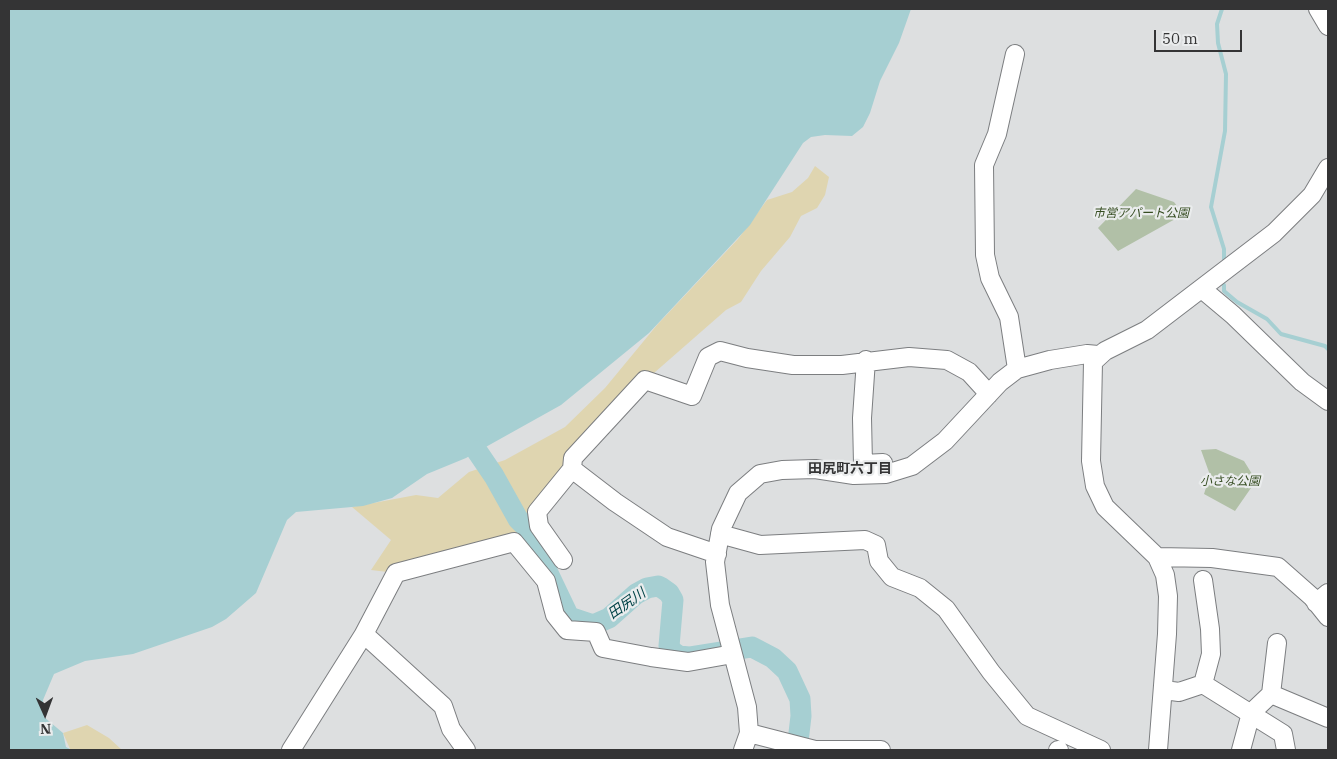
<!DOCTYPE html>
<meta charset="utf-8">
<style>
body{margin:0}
#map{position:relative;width:1337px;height:759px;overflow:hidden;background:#dddfe0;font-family:"IBM Plex Serif",serif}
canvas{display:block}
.frame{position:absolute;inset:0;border:10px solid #343435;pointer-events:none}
.north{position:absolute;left:20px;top:689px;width:50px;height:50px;-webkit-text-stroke:4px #eaeced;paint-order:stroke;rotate:178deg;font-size:14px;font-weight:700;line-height:20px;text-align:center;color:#343435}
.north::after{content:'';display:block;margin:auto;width:18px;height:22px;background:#343435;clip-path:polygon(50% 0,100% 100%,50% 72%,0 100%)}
.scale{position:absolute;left:1154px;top:30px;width:88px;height:22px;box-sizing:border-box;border:2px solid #343435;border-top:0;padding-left:6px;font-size:15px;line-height:18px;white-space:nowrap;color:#343435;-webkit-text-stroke:4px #eaeced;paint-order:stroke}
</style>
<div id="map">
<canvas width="1337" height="759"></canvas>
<div class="frame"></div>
<div class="north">N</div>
<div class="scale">50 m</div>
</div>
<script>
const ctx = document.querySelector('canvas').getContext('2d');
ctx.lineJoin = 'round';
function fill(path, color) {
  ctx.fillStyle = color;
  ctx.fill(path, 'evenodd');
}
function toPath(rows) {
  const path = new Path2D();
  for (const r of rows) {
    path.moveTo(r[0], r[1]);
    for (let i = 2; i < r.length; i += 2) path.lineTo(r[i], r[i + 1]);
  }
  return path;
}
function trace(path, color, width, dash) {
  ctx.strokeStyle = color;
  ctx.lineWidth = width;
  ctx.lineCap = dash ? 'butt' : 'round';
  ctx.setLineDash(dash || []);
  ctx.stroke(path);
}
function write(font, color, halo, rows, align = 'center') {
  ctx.font = font + ' "IBM Plex Serif","Noto Sans JP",serif';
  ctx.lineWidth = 4.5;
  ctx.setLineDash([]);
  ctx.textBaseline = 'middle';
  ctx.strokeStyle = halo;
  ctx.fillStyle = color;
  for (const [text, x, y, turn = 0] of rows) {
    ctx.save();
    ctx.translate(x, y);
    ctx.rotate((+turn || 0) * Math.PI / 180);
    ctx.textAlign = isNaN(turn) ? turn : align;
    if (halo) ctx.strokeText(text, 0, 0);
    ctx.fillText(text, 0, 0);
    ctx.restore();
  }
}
const green = toPath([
 [1136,189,1174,202,1180,210,1177,218,1118,251,1098,228],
 [1216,449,1244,461,1252,474,1251,488,1235,511,1204,494,1210,475,1201,450]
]);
const sand = toPath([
 [815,166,829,177,825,195,817,208,801,216,790,237,761,271,741,302,726,310,638,387,542,506,527,530,493,547,396,573,371,570,391,540,352,507,416,495,438,498,469,472,505,460,565,427,605,388,657,325,738,239,767,200,792,192,808,178],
 [87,725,109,738,122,750,70,749,63,733]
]);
const water = toPath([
 [9,9,911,9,899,43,880,81,870,113,863,127,852,136,825,135,811,137,803,143,750,225,649,333,561,405,466,458,427,474,392,498,363,506,296,512,287,520,256,593,226,619,212,627,133,654,85,661,54,674,43,700,44,717,63,733,66,747,72,750,9,750]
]);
const stream = toPath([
 [1222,9,1217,24,1218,43,1226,74,1225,131,1211,207,1224,249,1224,260],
 [1224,285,1224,291,1237,302,1267,319,1281,334,1325,346,1328,349]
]);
const river = toPath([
 [477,451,494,476,518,519,526,527,569,617,593,625,609,618,636,594,647,588,658,586,662,588,669,593,673,600,669,646,673,652,679,656,689,657,752,647,773,658,787,671,800,699,801,716,797,750]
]);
const minor = toPath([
 [1318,9,1328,26],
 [1015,54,997,134,984,165,985,255,990,278,1009,317,1017,369],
 [1202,289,1233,315,1302,382,1328,401],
 [866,360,862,418,863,464,883,463],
 [720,534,760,545,865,540,876,545,879,561,892,577,920,588,946,609,991,672,1027,716,1101,750],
 [717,554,667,537,615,502,572,469,573,458,645,380,692,396,708,357,720,351,747,358,793,365,842,365,909,357,947,360,969,372,989,394],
 [1157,557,1212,558,1278,567,1312,597,1328,617],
 [563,560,539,526,537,512,572,469],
 [1203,580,1210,629,1211,654,1203,684],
 [1316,603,1328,593],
 [1164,690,1179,692,1203,684,1283,734,1286,750],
 [1271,694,1277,643],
 [749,733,815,750,881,750],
 [291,750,364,634],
 [466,750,451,729,443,706,364,634,396,573,514,542,546,581,555,615,567,630,596,632,603,648,651,657,688,662,733,654],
 [743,750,749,733,747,707,720,605,715,562,721,529,738,493,760,474,782,470,815,469,854,475,886,474,912,466,945,441,1000,382,1017,369,1050,360,1087,354,1098,355],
 [1058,750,1059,750],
 [1158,750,1167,634,1168,596,1165,575,1157,557,1105,507,1095,486,1091,461,1093,362,1105,351,1147,330,1274,233,1312,195,1328,168],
 [1241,750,1251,713,1271,694,1328,718]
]);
const parkNames = [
 ["市営アパート公園",1141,214],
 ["小さな公園",1230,482]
];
const neighbourhoodNames = [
 ["田尻町六丁目",850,469]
];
const waterNames = [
 ["田尻川",627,604,-35]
];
fill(green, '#b1c0a7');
fill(sand, '#dfd5b0');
fill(water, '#a6cfd2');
trace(stream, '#a6cfd2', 4);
trace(river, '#a6cfd2', 21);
trace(minor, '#7c7e80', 20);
trace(minor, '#fff', 18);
write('italic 12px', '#364d22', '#eaeced', parkNames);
write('bold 14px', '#343435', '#eaeced', neighbourhoodNames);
write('italic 14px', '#014347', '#eaeced', waterNames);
</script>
